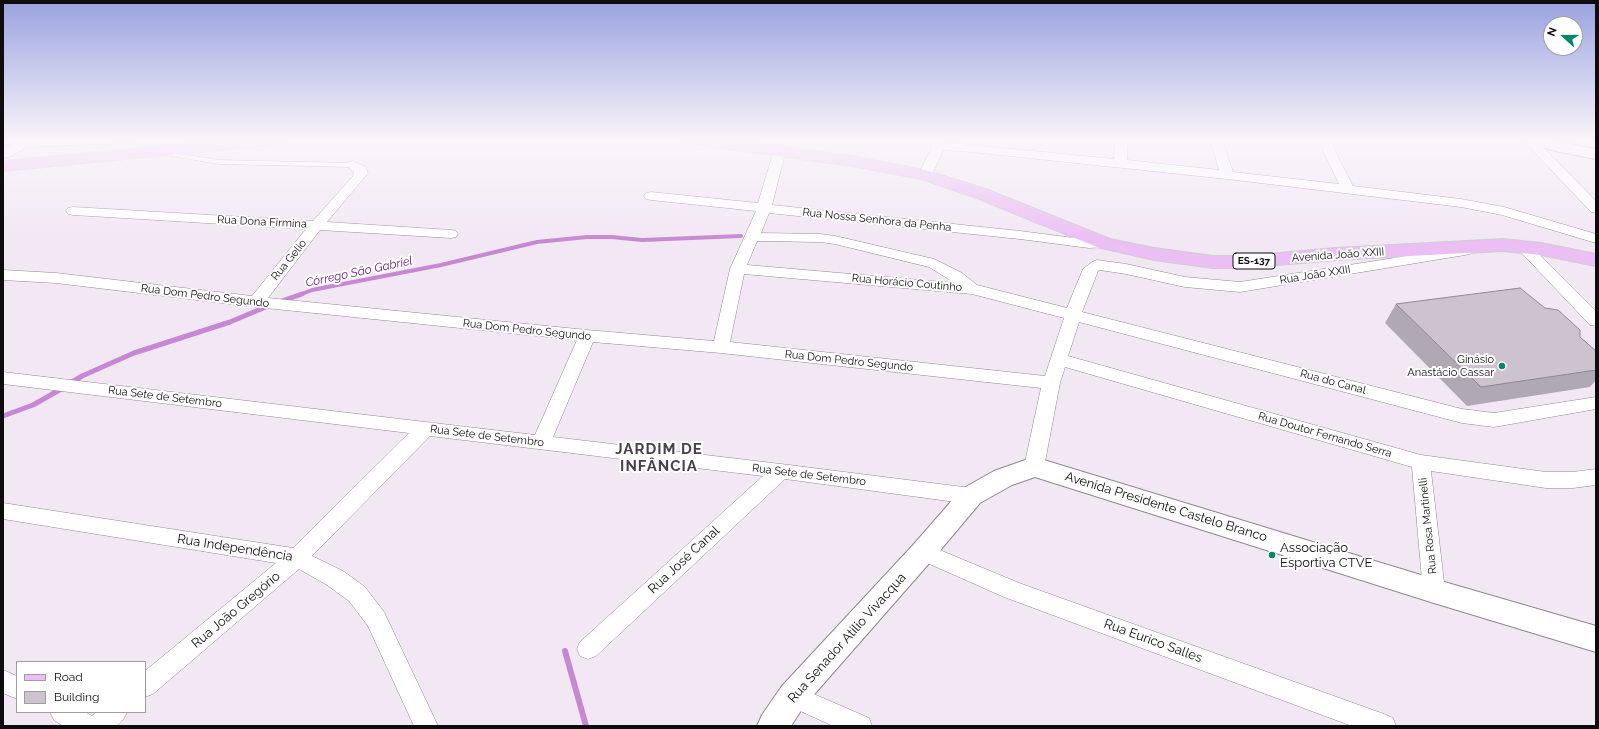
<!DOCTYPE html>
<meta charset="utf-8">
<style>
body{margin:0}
#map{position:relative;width:1599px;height:729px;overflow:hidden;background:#f2e8f4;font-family:Raleway,sans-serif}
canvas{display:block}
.frame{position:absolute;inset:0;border:4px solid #0f0c10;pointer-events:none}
.legend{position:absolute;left:16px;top:661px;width:130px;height:52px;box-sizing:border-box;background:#fff;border:1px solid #9f9e9f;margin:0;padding:5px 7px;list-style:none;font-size:12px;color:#0f0c10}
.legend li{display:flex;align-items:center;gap:8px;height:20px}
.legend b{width:20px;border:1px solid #9f9e9f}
.north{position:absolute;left:1543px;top:16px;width:40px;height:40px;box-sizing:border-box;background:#fff;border:1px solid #9f9e9f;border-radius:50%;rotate:291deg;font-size:11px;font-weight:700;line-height:16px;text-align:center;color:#0f0c10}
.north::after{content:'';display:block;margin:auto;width:14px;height:18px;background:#03866a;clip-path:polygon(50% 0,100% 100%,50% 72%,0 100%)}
</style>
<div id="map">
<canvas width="1599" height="729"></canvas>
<div class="frame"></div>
<ul class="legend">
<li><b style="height:5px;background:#ebbef4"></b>Road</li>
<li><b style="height:11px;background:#cdc3cf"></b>Building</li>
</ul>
<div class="north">N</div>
</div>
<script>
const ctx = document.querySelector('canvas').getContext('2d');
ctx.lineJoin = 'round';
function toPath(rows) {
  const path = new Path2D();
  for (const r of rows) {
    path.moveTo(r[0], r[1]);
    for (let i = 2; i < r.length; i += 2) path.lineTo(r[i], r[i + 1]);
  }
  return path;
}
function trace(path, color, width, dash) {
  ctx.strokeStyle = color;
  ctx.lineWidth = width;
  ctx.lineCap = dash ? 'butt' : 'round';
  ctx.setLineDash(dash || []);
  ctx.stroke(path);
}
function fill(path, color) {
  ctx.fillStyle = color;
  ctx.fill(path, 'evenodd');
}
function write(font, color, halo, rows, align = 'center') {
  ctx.font = font + ' Raleway,sans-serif';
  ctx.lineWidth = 4;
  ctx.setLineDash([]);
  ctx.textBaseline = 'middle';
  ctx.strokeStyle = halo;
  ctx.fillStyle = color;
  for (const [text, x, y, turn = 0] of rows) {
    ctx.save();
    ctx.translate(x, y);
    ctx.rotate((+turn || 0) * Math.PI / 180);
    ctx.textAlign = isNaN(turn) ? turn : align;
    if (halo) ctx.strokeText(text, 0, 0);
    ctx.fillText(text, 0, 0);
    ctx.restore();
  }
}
const streamFar2 = toPath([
 [299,295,312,290,441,265,537,242,587,237,612,237,642,240,741,236]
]);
const streamFar1 = toPath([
 [279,302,302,294],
 [69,384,82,376,134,353,230,322,268,306],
 [3,416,33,405,63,388]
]);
const stream = toPath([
 [565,651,586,726]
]);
const service = toPath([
 [161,151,219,160,353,163,356,165,353,167,219,164,159,154,158,153,161,151]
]);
const minor = toPath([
 [23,139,135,139,133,142,129,143,27,147,9,157,3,158,3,149,23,139],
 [924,139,937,139,942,142,1114,159,1115,139,1127,139,1127,160,1219,170,1212,146,1212,139,1224,139,1224,146,1233,172,1339,184,1323,151,1321,139,1333,139,1335,151,1353,186,1461,199,1504,207,1596,234,1596,243,1502,215,1461,207,1227,179,972,152,943,150,932,175,930,178,925,179,920,178,918,175,932,147,924,139],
 [1522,139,1535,139,1596,201,1596,213,1591,212,1522,139],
 [780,146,785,147,786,150,772,205,1020,231,1089,240,1104,239,1109,240,1111,243,1109,246,1104,247,1089,248,1020,239,769,213,761,233,820,234,835,236,934,259,962,273,977,285,1067,308,1083,269,1092,262,1097,260,1126,264,1185,277,1240,282,1465,247,1470,248,1472,251,1470,254,1465,255,1240,292,1185,287,1126,274,1100,270,1098,271,1082,312,1462,409,1494,413,1596,397,1596,409,1494,427,1462,423,1079,322,1068,356,1421,455,1546,472,1573,472,1596,469,1596,485,1573,488,1546,488,1431,471,1445,591,1442,598,1434,600,1426,598,1423,591,1412,467,1065,367,1060,383,1044,467,1041,472,1034,474,1027,472,1024,467,1041,388,721,353,593,342,553,437,781,464,971,488,978,490,981,496,978,502,971,504,785,479,596,656,588,659,580,656,577,649,580,642,763,476,430,436,312,556,343,571,365,587,384,612,438,726,414,726,368,626,349,601,327,585,299,569,153,694,145,697,145,671,276,563,3,519,3,503,293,548,409,433,3,384,3,372,535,435,577,340,256,307,56,283,3,280,3,270,56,273,252,296,306,229,73,215,68,214,66,211,68,208,73,207,313,221,353,176,354,172,346,165,348,162,353,161,366,167,368,173,327,222,451,230,456,231,458,234,456,237,451,238,320,230,268,298,587,330,714,341,730,269,756,211,651,200,646,199,644,196,646,193,651,192,758,203,774,150,775,147,780,146],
 [757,241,820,242,835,244,929,267,955,283,747,265,757,241],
 [744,274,972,294,1064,318,1045,376,730,342,744,274],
 [1523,242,1528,243,1596,311,1596,326,1590,325,1518,249,1516,246,1518,243,1523,242],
 [923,543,1019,583,1384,714,1393,718,1396,726,1352,726,1004,597,916,558,913,552,916,546,923,543],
 [3,670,17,676,17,699,3,693,3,670],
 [793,685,869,718,872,726,833,726,785,704,781,696,785,688,793,685],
 [50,712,85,712,92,716,96,712,127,712,123,720,117,726,63,726,54,720,50,712]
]);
const tertiary = toPath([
 [1520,139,1545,139,1596,149,1596,159,1560,152,1522,142,1520,139],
 [1034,457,1434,579,1596,626,1596,652,1434,603,1035,477,1012,485,980,503,932,560,804,706,791,726,757,726,762,715,782,686,914,544,962,489,994,471,1034,457]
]);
const primary = toPath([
 [236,139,289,139,287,142,281,144,3,171,3,161,236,139],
 [684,139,724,139,852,156,925,170,986,189,1110,239,1154,248,1213,256,1244,256,1336,248,1503,239,1541,243,1596,254,1596,266,1541,255,1503,251,1336,260,1244,268,1213,268,1154,260,1097,247,974,197,921,179,852,166,692,144,686,142,684,139]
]);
const wall = toPath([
 [1396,304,1580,337,1596,351,1596,380,1590,387,1467,406,1385,323]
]);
const building = toPath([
 [1520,288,1545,308,1558,310,1580,330,1580,337,1596,351,1596,370,1481,387,1396,304,1520,288]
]);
const markers = [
 [1502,366,4,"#03866a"],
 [1272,555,4,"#03866a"]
];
const shields = [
 [1254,261,42]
];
const shieldNames = [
 ["ES-137",1254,261]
];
const streetNames = [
 ["Rua Nossa Senhora da Penha",877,220,6],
 ["Rua Dona Firmina",262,222,3],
 ["Avenida João XXIII",1338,255,-4],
 ["Rua Gelio",289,260,-51],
 ["Rua João XXIII",1315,275,-9],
 ["Rua Horácio Coutinho",907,283,5],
 ["Rua Dom Pedro Segundo",205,296,7],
 ["Rua Dom Pedro Segundo",527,330,6],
 ["Rua Dom Pedro Segundo",849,361,6],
 ["Rua do Canal",1333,382,15],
 ["Rua Sete de Setembro",165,397,7],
 ["Rua Doutor Fernando Serra",1325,435,16],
 ["Rua Sete de Setembro",487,436,7],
 ["Rua Sete de Setembro",809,475,7],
 ["Rua Rosa Martinelli",1428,526,-96]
];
const poiNames = [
 ["Ginásio",1494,360],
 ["Anastácio Cassar",1494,373]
];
const waterNames = [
 ["Córrego São Gabriel",359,272,-12]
];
const nearStreetnames = [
 ["Avenida Presidente Castelo Branco",1166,507,17],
 ["Rua Independência",235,548,9],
 ["Rua José Canal",684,560,-43],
 ["Rua João Gregório",236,610,-40],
 ["Rua Senador Atilio Vivacqua",847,638,-48],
 ["Rua Eurico Salles",1153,641,20]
];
const nearPoinames = [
 ["Associação",1280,548],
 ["Esportiva CTVE",1280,563]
];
const districtNames = [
 ["JARDIM DE",659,449],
 ["INFÂNCIA",659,466]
];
trace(streamFar2, '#c688d2', 4);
trace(streamFar1, '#c688d2', 5);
trace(stream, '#c688d2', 6);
trace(service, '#908692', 1);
trace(minor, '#908692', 1);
trace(tertiary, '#908692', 2);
trace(primary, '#cfcecf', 2);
fill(service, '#fff');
fill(minor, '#fff');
fill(tertiary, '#fff');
fill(primary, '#ebbef4');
fill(wall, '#b0a8b2');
fill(building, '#cdc3cf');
trace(building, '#908891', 1);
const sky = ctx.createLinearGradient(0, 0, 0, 241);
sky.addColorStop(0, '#9aa2df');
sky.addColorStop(0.58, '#f9f5fa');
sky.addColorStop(1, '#f9f5fa00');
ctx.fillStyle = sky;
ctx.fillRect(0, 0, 1599, 241);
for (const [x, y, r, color] of markers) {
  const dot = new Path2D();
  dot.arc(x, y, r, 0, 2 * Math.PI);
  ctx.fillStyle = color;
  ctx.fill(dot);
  trace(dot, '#fff', 1.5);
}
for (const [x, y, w] of shields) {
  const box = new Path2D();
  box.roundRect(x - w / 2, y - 8, w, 16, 3);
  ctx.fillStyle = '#fff';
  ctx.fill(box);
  trace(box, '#0f0c10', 1);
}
write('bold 10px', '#0f0c10', null, shieldNames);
write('11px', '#0f0c10', '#fff', streetNames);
write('11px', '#0f0c10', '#fff', poiNames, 'right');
write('italic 12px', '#6a2078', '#fff', waterNames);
write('13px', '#0f0c10', '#fff', nearStreetnames);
write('13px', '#0f0c10', '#fff', nearPoinames, 'left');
ctx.letterSpacing = '1px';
write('bold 15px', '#48404a', '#fff', districtNames);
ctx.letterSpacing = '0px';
</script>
